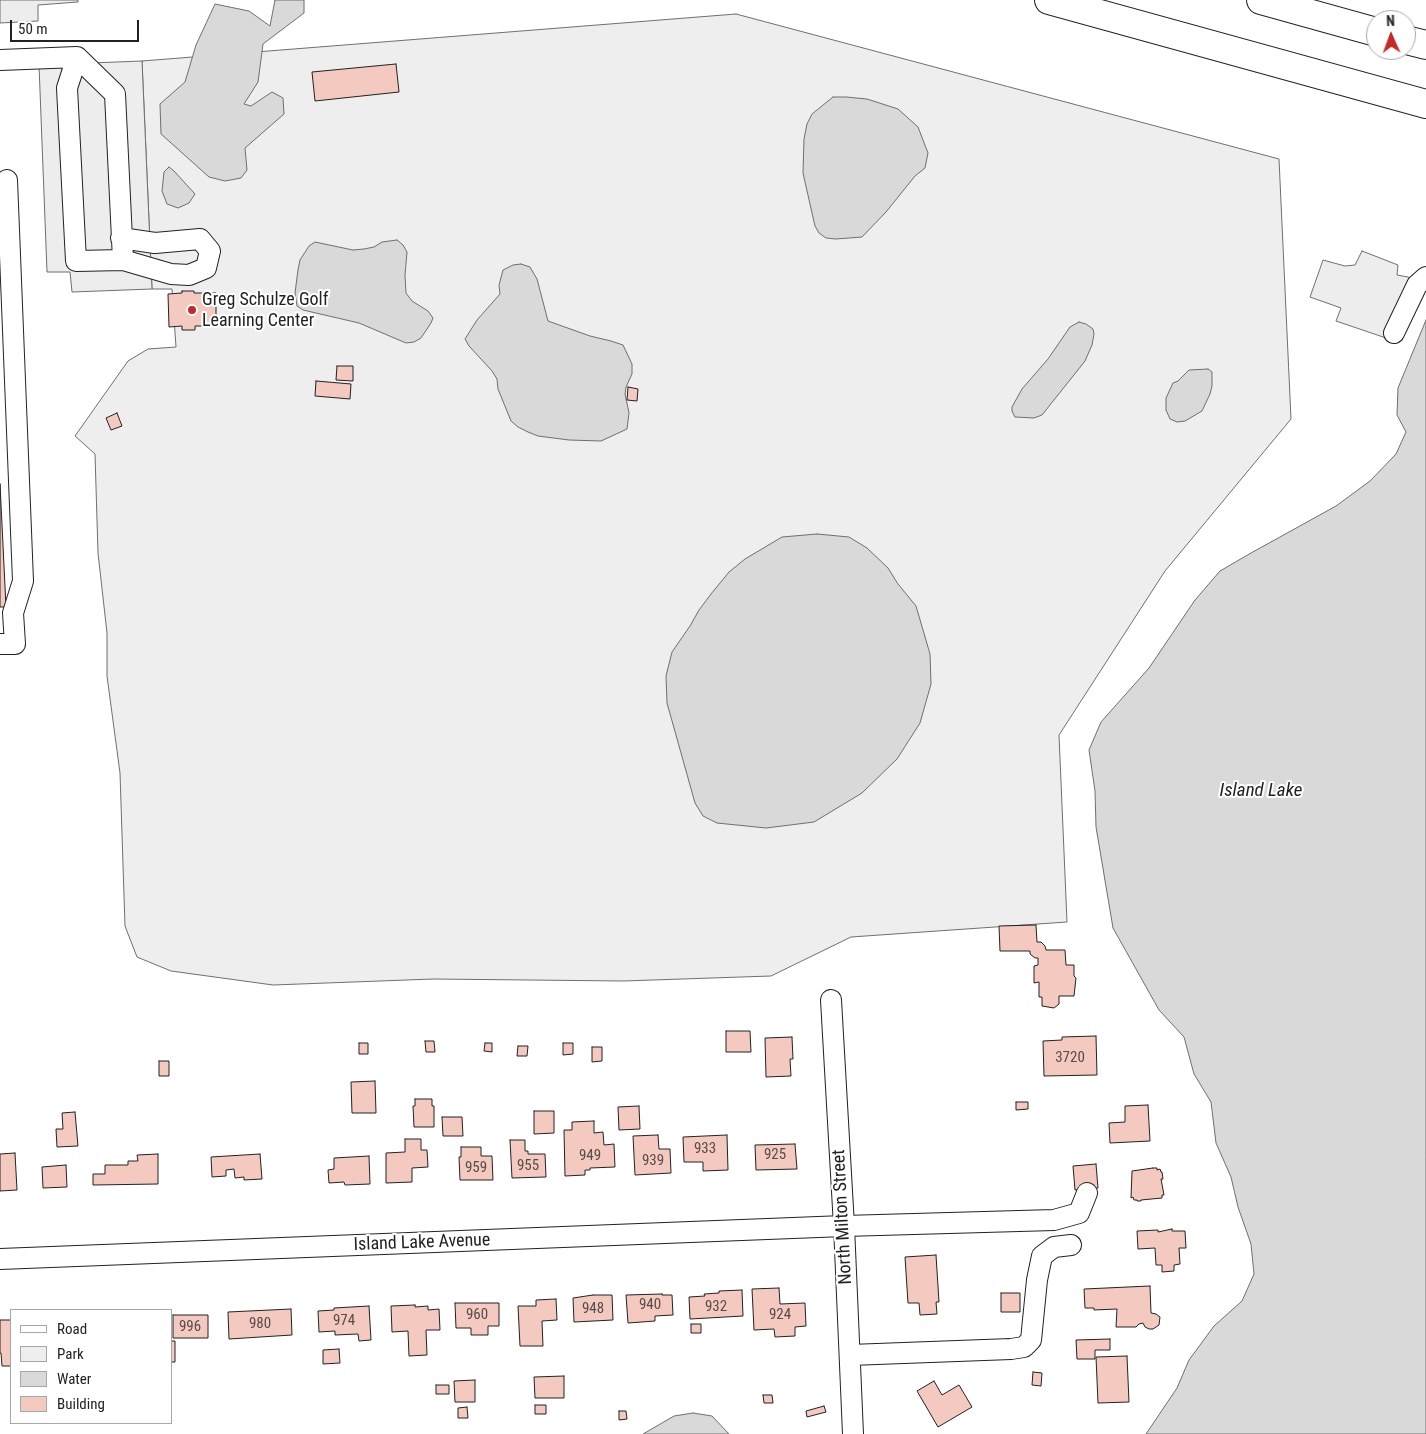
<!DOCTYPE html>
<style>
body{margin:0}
#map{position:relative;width:1426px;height:1434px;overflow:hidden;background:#fff;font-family:"Roboto Condensed",sans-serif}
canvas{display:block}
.legend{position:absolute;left:10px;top:1309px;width:162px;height:115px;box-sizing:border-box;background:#fff;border:1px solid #a7a7a7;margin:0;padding:6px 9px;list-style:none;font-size:15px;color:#222}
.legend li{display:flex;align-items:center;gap:10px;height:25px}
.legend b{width:25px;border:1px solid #a7a7a7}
.north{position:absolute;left:1366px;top:10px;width:50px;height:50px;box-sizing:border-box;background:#fff;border:1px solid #a7a7a7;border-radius:50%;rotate:358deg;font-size:14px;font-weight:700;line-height:20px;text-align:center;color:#222}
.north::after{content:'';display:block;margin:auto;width:18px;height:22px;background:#c62828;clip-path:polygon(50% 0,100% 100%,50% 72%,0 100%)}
.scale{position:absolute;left:10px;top:20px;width:129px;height:22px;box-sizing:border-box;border:2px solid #222;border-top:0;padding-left:6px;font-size:15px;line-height:18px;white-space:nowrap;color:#222;-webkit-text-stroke:4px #fff;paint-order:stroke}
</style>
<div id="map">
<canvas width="1426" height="1434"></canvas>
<ul class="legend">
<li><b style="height:6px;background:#fff"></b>Road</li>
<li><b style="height:14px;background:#eee"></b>Park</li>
<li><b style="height:14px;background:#d9d9d9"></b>Water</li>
<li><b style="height:14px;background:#f3c9c0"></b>Building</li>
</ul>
<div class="north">N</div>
<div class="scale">50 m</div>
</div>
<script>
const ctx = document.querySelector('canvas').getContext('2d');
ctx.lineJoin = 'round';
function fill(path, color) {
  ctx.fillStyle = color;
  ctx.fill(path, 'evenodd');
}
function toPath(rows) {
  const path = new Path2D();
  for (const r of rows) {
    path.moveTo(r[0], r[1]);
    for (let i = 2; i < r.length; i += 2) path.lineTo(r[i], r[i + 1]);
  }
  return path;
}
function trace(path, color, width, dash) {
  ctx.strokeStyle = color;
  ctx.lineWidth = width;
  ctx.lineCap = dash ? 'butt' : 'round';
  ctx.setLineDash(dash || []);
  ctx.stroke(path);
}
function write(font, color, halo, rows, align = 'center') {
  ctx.font = font + ' "Roboto Condensed",sans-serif';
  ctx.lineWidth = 4;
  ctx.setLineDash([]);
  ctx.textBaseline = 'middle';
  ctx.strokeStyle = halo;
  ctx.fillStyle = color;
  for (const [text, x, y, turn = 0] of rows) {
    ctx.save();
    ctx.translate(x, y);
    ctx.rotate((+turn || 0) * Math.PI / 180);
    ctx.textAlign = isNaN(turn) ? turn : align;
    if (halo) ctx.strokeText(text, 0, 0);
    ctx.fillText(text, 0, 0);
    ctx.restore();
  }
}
const green = toPath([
 [736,14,1279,159,1291,419,1165,571,1059,735,1067,922,851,937,771,976,623,981,433,979,273,985,171,971,137,957,125,926,120,773,107,676,107,633,98,553,95,454,75,436,128,361,148,349,176,347,172,289,152,289,142,61,736,14]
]);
const parking = toPath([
 [0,0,78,0,78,2,38,5,38,21,0,23,0,0],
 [142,61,152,289,72,292,70,272,47,272,39,65,142,61],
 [1362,251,1398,265,1397,275,1408,277,1424,286,1389,339,1336,321,1341,308,1310,297,1323,260,1345,266,1355,265,1362,251]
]);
const water = toPath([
 [275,0,304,0,304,13,263,44,258,82,244,104,251,106,272,92,283,98,284,114,245,148,247,170,241,178,225,181,209,177,161,134,160,104,185,82,196,45,215,4,249,11,270,26,275,0],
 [833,97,846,97,867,99,898,109,918,127,928,153,925,168,915,176,886,212,862,237,836,239,826,238,819,233,815,226,812,213,803,173,804,139,807,124,812,114,833,97],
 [169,167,174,171,195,194,189,203,178,208,167,204,162,191,164,172,169,167],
 [397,240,403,245,407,252,405,275,406,293,412,301,428,311,433,318,431,323,421,338,414,342,406,343,359,323,303,310,297,306,295,293,298,270,300,260,309,246,315,242,353,250,364,249,374,247,382,242,397,240],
 [521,264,530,267,537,279,548,321,590,336,611,341,623,345,632,364,632,374,626,387,625,394,629,413,627,429,601,441,569,440,538,436,528,432,518,427,511,421,498,389,497,379,492,371,469,346,465,339,477,320,500,294,499,285,503,270,513,265,521,264],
 [1426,320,1426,1434,1146,1434,1177,1388,1189,1360,1214,1326,1242,1301,1254,1274,1251,1244,1238,1207,1231,1177,1216,1143,1211,1102,1194,1074,1184,1037,1159,1010,1113,928,1096,827,1095,791,1089,750,1101,722,1149,668,1195,600,1220,571,1251,553,1336,506,1370,481,1396,454,1406,432,1397,415,1398,388,1426,320],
 [1079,322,1086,324,1093,329,1094,334,1092,345,1085,361,1042,415,1034,418,1015,417,1012,411,1012,407,1022,389,1048,359,1070,327,1079,322],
 [1208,369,1212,372,1212,386,1210,394,1202,411,1185,421,1177,422,1170,419,1166,410,1166,398,1173,383,1178,381,1189,370,1208,369],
 [817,534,849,537,867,548,888,568,898,584,916,606,930,654,931,684,920,723,897,759,862,793,814,822,766,828,717,823,703,816,695,803,667,703,666,676,672,652,690,626,699,610,711,594,729,572,745,559,782,537,817,534],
 [693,1413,712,1416,729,1434,643,1434,674,1416,693,1413]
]);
const building = toPath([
 [396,64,399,92,315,101,312,72,396,64],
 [182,291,194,291,194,293,216,293,216,326,195,326,195,330,182,330,182,326,169,327,168,294,182,293,182,291],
 [337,366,353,366,353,381,336,380,337,366],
 [316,381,351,384,350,399,315,396,316,381],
 [628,387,638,389,637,401,627,400,628,387],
 [117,413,122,426,111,430,106,418,117,413],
 [0,484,6,607,0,607,0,484],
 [1036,925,1037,942,1041,942,1045,946,1046,950,1065,950,1066,965,1074,965,1074,976,1076,978,1074,996,1059,996,1059,1004,1054,1008,1042,1006,1042,997,1039,997,1039,982,1034,983,1034,966,1038,965,1038,958,1035,958,1030,954,1030,951,1000,951,999,926,1036,925],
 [726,1031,750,1031,751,1052,726,1052,726,1031],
 [1096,1036,1097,1075,1044,1076,1043,1041,1062,1040,1062,1037,1096,1036],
 [792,1037,793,1059,790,1059,791,1076,766,1077,765,1038,792,1037],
 [425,1041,434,1041,435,1052,426,1052,425,1041],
 [359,1043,368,1043,368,1054,359,1054,359,1043],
 [485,1043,492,1043,492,1052,484,1051,485,1043],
 [563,1043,573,1043,573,1054,563,1055,563,1043],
 [518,1046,528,1046,527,1056,517,1056,518,1046],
 [592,1047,602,1047,602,1061,592,1062,592,1047],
 [159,1061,169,1061,169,1076,159,1076,159,1061],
 [375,1081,376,1113,352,1113,351,1082,375,1081],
 [415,1099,432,1099,432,1106,434,1106,434,1127,414,1127,413,1106,415,1106,415,1099],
 [1016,1102,1028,1102,1028,1109,1016,1110,1016,1102],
 [1148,1105,1150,1141,1110,1143,1109,1123,1125,1122,1125,1106,1148,1105],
 [639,1106,640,1129,619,1130,618,1107,639,1106],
 [534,1111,554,1111,554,1133,534,1134,534,1111],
 [75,1112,78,1146,57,1147,56,1129,63,1129,62,1113,75,1112],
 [442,1117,462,1117,463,1136,443,1136,442,1117],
 [594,1121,594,1133,603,1132,604,1145,614,1144,615,1167,590,1168,590,1170,585,1170,585,1175,565,1176,564,1130,572,1130,572,1122,594,1121],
 [658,1135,659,1149,670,1149,671,1173,635,1175,633,1136,658,1135],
 [727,1135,728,1170,703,1171,703,1162,684,1162,683,1137,727,1135],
 [405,1139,421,1139,421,1150,427,1150,428,1167,412,1168,412,1182,386,1183,386,1153,405,1152,405,1139],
 [510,1140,525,1140,525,1151,528,1151,528,1154,545,1154,546,1177,512,1178,510,1140],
 [795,1144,797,1169,756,1170,755,1145,795,1144],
 [461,1147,481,1147,481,1156,492,1156,493,1180,460,1180,459,1157,461,1157,461,1147],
 [15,1153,17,1190,0,1191,0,1154,15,1153],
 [158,1154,158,1184,93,1185,93,1174,105,1174,105,1165,128,1165,128,1161,138,1161,137,1155,158,1154],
 [260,1154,262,1179,244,1180,244,1177,235,1178,234,1169,226,1170,226,1176,212,1177,211,1157,260,1154],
 [369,1156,370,1184,345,1185,344,1182,329,1183,328,1170,334,1169,334,1158,369,1156],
 [1096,1164,1098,1188,1075,1190,1073,1166,1096,1164],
 [66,1165,67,1187,43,1188,42,1167,66,1165],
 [1153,1168,1157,1168,1157,1170,1160,1169,1161,1172,1162,1172,1163,1179,1161,1179,1164,1195,1162,1195,1162,1198,1141,1200,1141,1201,1137,1201,1137,1200,1134,1200,1133,1197,1131,1198,1132,1171,1153,1168],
 [1172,1229,1172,1231,1185,1231,1186,1248,1179,1248,1180,1264,1174,1265,1174,1271,1162,1272,1162,1265,1156,1265,1155,1248,1138,1249,1137,1231,1158,1230,1158,1232,1172,1229],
 [936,1255,939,1302,936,1302,937,1314,920,1315,919,1303,908,1303,905,1257,936,1255],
 [1150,1286,1151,1313,1156,1314,1160,1317,1159,1325,1153,1329,1149,1329,1145,1327,1143,1323,1139,1324,1136,1327,1116,1327,1117,1309,1094,1310,1094,1308,1085,1308,1084,1289,1150,1286],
 [779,1288,780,1304,805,1303,806,1326,795,1327,795,1336,775,1337,774,1329,754,1330,752,1289,779,1288],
 [742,1290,743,1316,690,1319,689,1297,705,1296,704,1294,719,1293,719,1291,742,1290],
 [1001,1293,1020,1293,1020,1312,1001,1312,1001,1293],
 [662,1294,662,1295,672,1295,673,1315,655,1316,655,1321,628,1323,626,1295,662,1294],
 [593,1295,612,1295,613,1320,574,1322,573,1298,593,1295],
 [556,1299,557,1320,542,1321,543,1346,520,1346,518,1306,536,1306,536,1300,556,1299],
 [455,1303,499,1303,499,1326,488,1326,488,1335,471,1335,471,1328,456,1328,455,1303],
 [415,1305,415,1307,428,1306,428,1310,439,1309,440,1330,426,1330,427,1355,409,1356,408,1331,392,1332,391,1306,415,1305],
 [369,1306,371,1340,359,1341,358,1334,335,1335,335,1331,319,1332,318,1311,334,1310,334,1308,369,1306],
 [291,1309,292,1335,229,1339,228,1312,291,1309],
 [173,1315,208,1315,208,1338,173,1338,173,1315],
 [0,1320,11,1320,11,1366,2,1366,1,1353,0,1353,0,1320],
 [691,1324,701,1324,701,1333,691,1333,691,1324],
 [1110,1339,1110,1350,1095,1350,1095,1359,1077,1359,1076,1340,1110,1339],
 [171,1341,175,1341,175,1362,171,1362,171,1341],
 [339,1349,340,1363,323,1364,323,1350,339,1349],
 [1127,1356,1129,1402,1098,1403,1096,1357,1127,1356],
 [1033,1372,1042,1373,1041,1386,1032,1385,1033,1372],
 [564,1376,564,1398,535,1398,534,1377,564,1376],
 [475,1380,475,1402,455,1402,454,1381,475,1380],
 [934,1381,942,1395,959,1385,972,1407,938,1427,917,1391,934,1381],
 [436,1385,449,1385,449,1394,436,1394,436,1385],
 [763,1395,772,1395,773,1403,764,1403,763,1395],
 [535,1405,546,1405,546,1414,535,1414,535,1405],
 [824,1406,826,1412,807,1417,806,1411,824,1406],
 [467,1407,468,1418,458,1418,458,1408,467,1407],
 [619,1411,626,1411,627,1419,619,1420,619,1411]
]);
const minor = toPath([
 [77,57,115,94,123,260,76,261,67,88,77,57],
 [0,60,77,57],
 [121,238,155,243,200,239,210,251,206,268,189,275,171,274,123,260],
 [1394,333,1417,285,1426,277],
 [0,644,15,644,13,613,23,581,7,180],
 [831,1000,844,1226,853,1434],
 [0,1259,844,1226,1054,1220,1079,1213,1087,1193],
 [850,1355,1011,1349,1024,1347,1031,1340,1037,1280,1042,1256,1054,1247,1071,1245]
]);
const highway = toPath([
 [1049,0,1426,104],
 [1261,0,1376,32],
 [1406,40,1426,45]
]);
const markers = [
 [192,310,5,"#c62828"]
];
const numberNames = [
 ["3720",1070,1058],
 ["933",705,1149],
 ["925",775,1155],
 ["949",590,1156],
 ["939",653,1161],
 ["955",528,1166],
 ["959",476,1168],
 ["940",650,1305],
 ["932",716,1307],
 ["948",593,1309],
 ["960",477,1315],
 ["924",780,1315],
 ["974",344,1321],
 ["980",260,1324],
 ["996",190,1327]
];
const poiNames = [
 ["Greg Schulze Golf",202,300],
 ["Learning Center",202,321]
];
const streetNames = [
 ["North Milton Street",843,1217,-93],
 ["Island Lake Avenue",422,1243,-2]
];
const waterNames = [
 ["Island Lake",1261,791]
];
fill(green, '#eee');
trace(green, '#6f6f6f', 1);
fill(parking, '#ededed');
trace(parking, '#6f6f6f', 1);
fill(water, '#d9d9d9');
trace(water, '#6f6f6f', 1);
fill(building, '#f3c9c0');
trace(building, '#222', 1);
trace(minor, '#222', 22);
trace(highway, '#222', 30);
trace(minor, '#fff', 20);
trace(highway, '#fff', 28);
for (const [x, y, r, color] of markers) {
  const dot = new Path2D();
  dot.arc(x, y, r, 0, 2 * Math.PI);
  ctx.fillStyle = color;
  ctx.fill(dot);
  trace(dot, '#fff', 2);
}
write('15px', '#564c4a', null, numberNames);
write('18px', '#222', '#fff', poiNames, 'left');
write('18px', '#222', '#fff', streetNames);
write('italic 19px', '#222', '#fff', waterNames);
</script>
